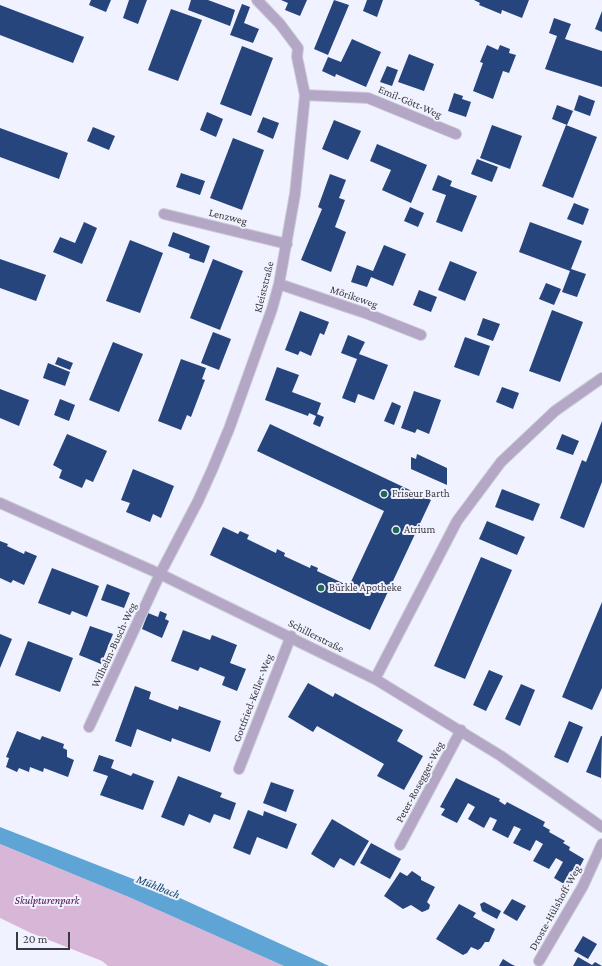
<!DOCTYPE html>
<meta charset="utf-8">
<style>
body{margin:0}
#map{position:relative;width:602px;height:966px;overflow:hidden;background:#f1f2ff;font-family:"Crimson Pro",serif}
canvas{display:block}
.scale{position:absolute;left:16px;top:932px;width:54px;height:18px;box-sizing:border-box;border:2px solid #39393e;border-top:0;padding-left:5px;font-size:12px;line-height:14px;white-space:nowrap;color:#39393e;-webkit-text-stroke:3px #f1f2ff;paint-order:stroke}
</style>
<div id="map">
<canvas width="602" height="966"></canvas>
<div class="scale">20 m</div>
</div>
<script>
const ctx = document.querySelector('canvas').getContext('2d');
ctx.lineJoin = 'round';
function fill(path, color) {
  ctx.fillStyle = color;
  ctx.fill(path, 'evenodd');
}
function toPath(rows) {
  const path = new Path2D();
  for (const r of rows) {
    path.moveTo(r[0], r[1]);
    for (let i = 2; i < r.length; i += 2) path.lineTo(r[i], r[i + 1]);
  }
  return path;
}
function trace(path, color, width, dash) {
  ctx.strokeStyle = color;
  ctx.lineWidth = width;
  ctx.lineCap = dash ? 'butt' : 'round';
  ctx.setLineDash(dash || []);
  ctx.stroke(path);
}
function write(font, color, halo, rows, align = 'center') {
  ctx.font = font + ' "Crimson Pro",serif';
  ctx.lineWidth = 4;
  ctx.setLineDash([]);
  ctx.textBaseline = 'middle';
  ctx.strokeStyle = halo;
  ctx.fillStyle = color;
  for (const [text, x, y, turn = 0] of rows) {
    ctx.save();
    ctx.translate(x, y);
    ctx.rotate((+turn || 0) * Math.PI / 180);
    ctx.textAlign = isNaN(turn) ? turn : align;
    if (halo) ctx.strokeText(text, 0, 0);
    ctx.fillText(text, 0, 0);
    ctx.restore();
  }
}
const green = toPath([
 [0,844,131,898,284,966,108,966,102,961,31,933,0,918]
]);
const water = toPath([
 [0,827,169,893,329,966,284,966,131,898,0,844]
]);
const building = toPath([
 [91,0,111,0,106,12,89,5],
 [129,0,147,0,138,24,123,18],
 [191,0,208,0,235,10,230,26,188,10],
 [281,0,307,0,300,16,285,10,288,3],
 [334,0,349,5,328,55,314,49],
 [367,0,383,0,377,17,363,11],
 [474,0,529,0,522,18,502,10,501,14,479,5,480,3],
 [242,4,250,7,244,23,259,29,253,43,230,35],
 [0,5,84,37,73,63,0,35],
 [171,9,202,20,178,81,148,70],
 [602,11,602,32,595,29],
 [554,18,571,24,565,39,602,51,602,87,545,69,557,36,549,33],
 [352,39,381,52,366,87,336,74,335,77,322,71,328,57,341,62],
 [487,45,498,50,500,45,510,49,509,53,516,55,509,73,503,71,493,99,473,91,483,63,480,62],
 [242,46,273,58,251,116,220,104],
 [409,54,434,64,424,91,398,82],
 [387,66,398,70,392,86,380,82],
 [454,93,463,96,462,99,471,102,466,117,448,111],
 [579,95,595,101,590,116,574,110],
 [557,105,573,111,567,125,552,119],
 [207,112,223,119,216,137,200,130],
 [263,117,279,123,273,139,257,132],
 [334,120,361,131,348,160,322,149],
 [492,125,522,136,510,169,480,158],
 [566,125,597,137,573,198,542,186],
 [93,127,115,136,109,150,87,141],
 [0,128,68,153,59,179,0,157],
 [233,138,264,150,242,210,210,198],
 [377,144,427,165,411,203,382,190,391,170,370,161],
 [477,159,498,167,492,182,471,174],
 [181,173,205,181,200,195,176,187],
 [330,174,346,180,339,198,345,200,335,227,346,232,331,272,301,260,322,209,318,207],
 [438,175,452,181,450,186,477,196,462,232,436,222,446,195,432,190],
 [574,203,589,209,583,225,567,219],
 [410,207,424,213,418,227,404,221],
 [84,222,97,228,82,264,53,252,60,237,75,243],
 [530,222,582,241,571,269,586,274,577,297,562,292,570,271,519,252],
 [173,232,210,246,204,263,189,258,190,254,168,246],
 [130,240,163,253,140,313,106,301],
 [384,245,406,254,393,286,371,277,367,287,351,282,357,265,373,271],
 [0,259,46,275,36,301,0,288],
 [213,259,243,271,220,330,190,318],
 [450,261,477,272,465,301,438,290],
 [546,283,561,289,554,305,539,299],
 [419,290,437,297,431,312,413,305],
 [552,310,583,322,560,382,529,371],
 [300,311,329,322,324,335,320,333,311,356,300,351,298,355,285,350],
 [483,318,500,324,493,341,477,335],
 [213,332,231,339,219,370,201,363],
 [348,335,365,342,359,354,388,365,374,400,358,394,355,403,342,398,357,359,341,353],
 [465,337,490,346,479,376,454,367],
 [113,342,143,354,119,412,89,400],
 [58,357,73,363,70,370,55,364],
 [181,359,206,368,202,379,205,380,191,417,187,415,181,430,158,421],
 [48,363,70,372,65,386,43,378],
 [277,367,299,375,292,392,321,403,317,414,324,417,320,427,313,424,316,416,309,413,308,416,265,400],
 [502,387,519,393,513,409,496,402],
 [0,389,29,400,19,426,0,418],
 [414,391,441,400,429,434,417,429,415,433,401,428],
 [60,399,75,405,69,421,54,415],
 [392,402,401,406,394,425,384,421],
 [602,421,602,482,584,528,560,518,582,460,586,462],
 [270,424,431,500,370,630,210,555,223,527,238,534,240,531,249,535,247,539,276,553,277,549,285,553,284,556,310,568,311,565,318,568,317,571,349,586,384,511,257,451],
 [67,434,107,451,93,482,86,479,82,488,59,478,62,470,53,465],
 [562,434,579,441,573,455,556,449],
 [417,454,447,468,447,485,411,469,411,457,416,459],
 [133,469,174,486,161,518,153,514,150,522,126,512,130,503,121,500],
 [502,489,540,504,533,521,495,507],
 [487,521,525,537,517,555,479,539],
 [0,541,8,544,7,546,24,554,25,551,37,556,24,585,13,580,11,583,0,578],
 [481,557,512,570,465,679,434,666],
 [52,568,99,586,87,617,72,611,70,615,38,603],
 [107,584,130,593,124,608,101,600],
 [602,602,602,688,592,710,562,697],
 [160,611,167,614,165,619,169,621,162,638,142,629,148,613,158,617],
 [90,626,113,634,101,664,79,655],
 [183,630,210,640,212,635,237,645,230,663,246,669,237,691,222,685,225,677,200,667,198,671,171,661],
 [0,634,12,639,0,668],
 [28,641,73,658,60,692,15,675],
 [489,670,503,676,486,711,473,705],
 [308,683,333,697,335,693,403,730,397,741,423,756,404,790,377,776,384,764,317,726,313,732,288,717],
 [521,684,535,690,520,726,505,719],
 [135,686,151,692,149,699,178,710,179,706,221,721,210,752,172,738,171,742,137,729,131,747,115,741],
 [569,721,583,727,568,763,554,757],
 [17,731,40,740,42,736,64,744,63,748,67,750,67,757,74,760,68,777,44,768,43,772,30,767,29,772,19,768,17,772,6,767,9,758,6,757],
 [601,736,602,736,601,778,586,772],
 [99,755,114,760,111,768,131,776,133,773,154,781,143,810,100,795,108,776,93,771],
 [178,776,222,793,220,797,236,803,230,820,214,814,210,823,189,814,184,826,161,817],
 [456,778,500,799,499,801,505,805,507,802,545,822,543,826,550,830,549,832,565,841,563,843,570,847,569,850,584,859,569,887,554,878,563,862,556,858,549,869,533,861,543,844,536,840,530,851,513,843,521,829,514,826,508,838,492,830,497,820,490,817,484,828,468,819,475,807,468,803,457,823,441,815,445,809,440,807],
 [271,782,294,790,286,812,263,803],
 [248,810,263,816,264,811,297,824,287,849,257,837,250,855,233,848],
 [332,819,369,841,354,866,340,858,334,868,311,854],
 [371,843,401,859,390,879,360,863],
 [412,871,421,877,421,880,435,887,427,902,430,905,429,909,425,911,422,912,411,905,403,909,384,896,400,872,407,876],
 [512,899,526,906,517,921,503,913],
 [484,902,501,911,497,919,482,911,480,904],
 [459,904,476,913,473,917,495,929,489,942,485,942,481,948,478,950,471,947,467,953,463,955,436,939],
 [583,936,597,944,588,959,574,951],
 [578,957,592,965,595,962,602,966,573,966],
 [503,959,511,964,515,966,499,966]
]);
const minor = toPath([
 [305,95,368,98,456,134],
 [164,214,287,244],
 [279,284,368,314,421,335],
 [0,503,160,574,375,679,501,756,602,827],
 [375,679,457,521,501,462,555,411,602,378],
 [89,727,160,574,198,501,212,470,229,429,272,309,279,284,295,194,305,95,297,57,298,48,280,24,257,0],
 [239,769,291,636],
 [400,845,461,730],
 [539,961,583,886,602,844]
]);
const markers = [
 [384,494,4,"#236657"],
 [396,530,4,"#236657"],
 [321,588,4,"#236657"]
];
const streetNames = [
 ["Emil-Gött-Weg",410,102,23],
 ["Lenzweg",228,217,14],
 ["Kleiststraße",264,287,-76],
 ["Mörikeweg",354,297,19],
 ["Schillerstraße",316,636,27],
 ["Wilhelm-Busch-Weg",114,645,-65],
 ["Gottfried-Keller-Weg",253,698,-69],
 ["Peter-Rosegger-Weg",420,782,-62],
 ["Droste-Hülshoff-Weg",555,908,-61]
];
const poiNames = [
 ["Friseur Barth",392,494],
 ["Atrium",404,530],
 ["Bürkle Apotheke",329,588]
];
const parkNames = [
 ["Skulpturenpark",47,901]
];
const waterNames = [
 ["Mühlbach",158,887,22]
];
fill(green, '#d8b6d8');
fill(water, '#5ea5d5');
fill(building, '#26457c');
trace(minor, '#cccdd8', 12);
trace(minor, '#b4a7c6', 10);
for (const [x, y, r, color] of markers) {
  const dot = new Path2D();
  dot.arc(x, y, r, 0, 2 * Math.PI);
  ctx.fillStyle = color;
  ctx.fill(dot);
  trace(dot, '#f1f2ff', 1.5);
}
write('11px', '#39393e', '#f1f2ff', streetNames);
write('11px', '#39393e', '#f1f2ff', poiNames, 'left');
write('italic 11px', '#510e55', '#f1f2ff', parkNames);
write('italic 12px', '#0d4767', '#f1f2ff', waterNames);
</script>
